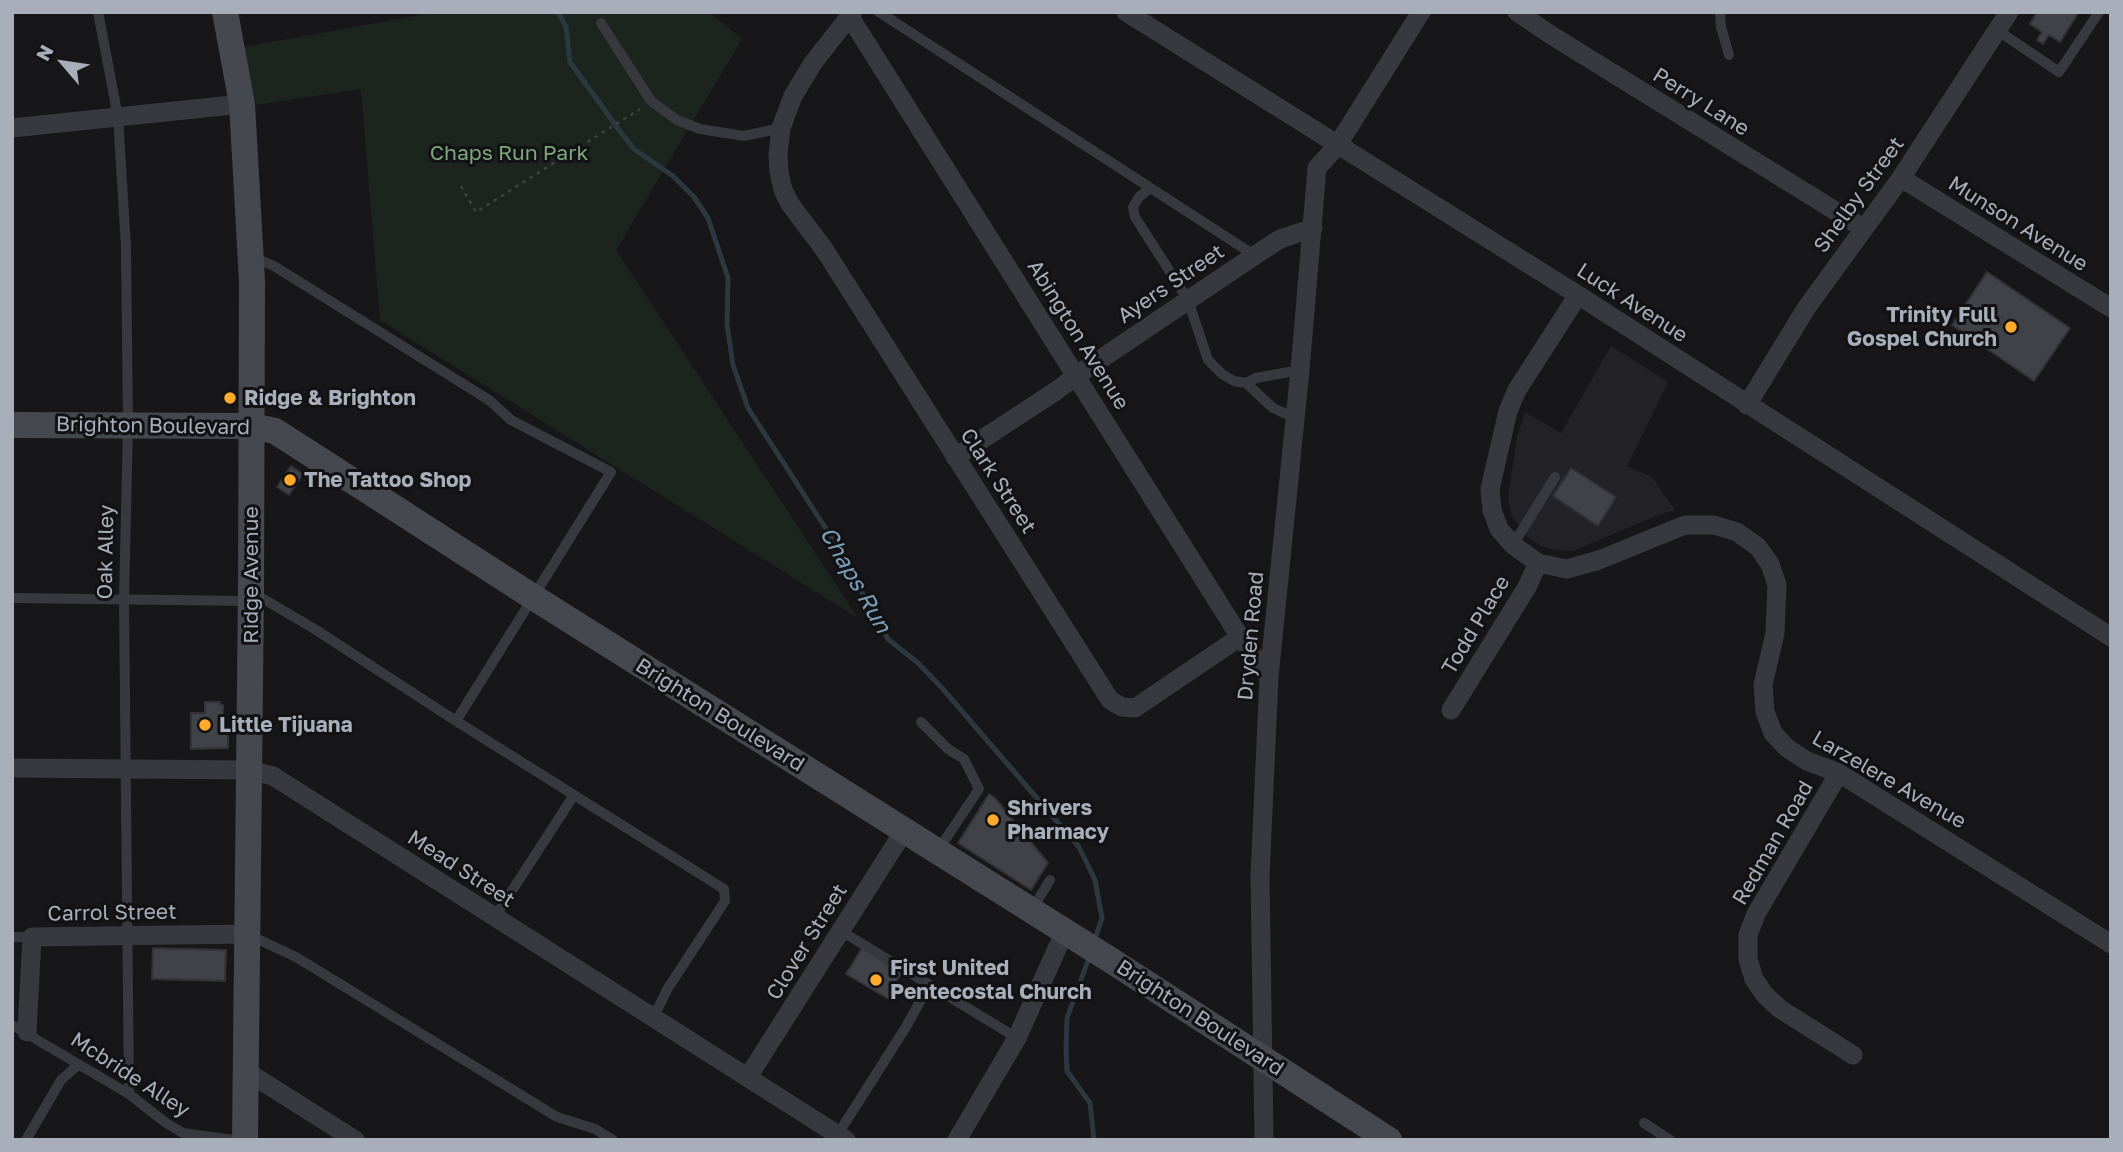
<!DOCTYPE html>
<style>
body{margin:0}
#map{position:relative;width:2123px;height:1152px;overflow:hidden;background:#17171a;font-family:"Golos Text",sans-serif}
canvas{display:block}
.frame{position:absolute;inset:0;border:14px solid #a8afbb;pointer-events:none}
.north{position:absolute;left:28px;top:28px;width:70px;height:70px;-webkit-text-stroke:5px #121215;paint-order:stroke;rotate:299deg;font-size:19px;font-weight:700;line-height:28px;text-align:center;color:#a8afbb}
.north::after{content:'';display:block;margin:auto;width:24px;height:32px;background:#a8afbb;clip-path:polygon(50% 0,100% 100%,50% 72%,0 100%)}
</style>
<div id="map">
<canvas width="2123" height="1152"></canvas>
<div class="frame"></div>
<div class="north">N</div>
</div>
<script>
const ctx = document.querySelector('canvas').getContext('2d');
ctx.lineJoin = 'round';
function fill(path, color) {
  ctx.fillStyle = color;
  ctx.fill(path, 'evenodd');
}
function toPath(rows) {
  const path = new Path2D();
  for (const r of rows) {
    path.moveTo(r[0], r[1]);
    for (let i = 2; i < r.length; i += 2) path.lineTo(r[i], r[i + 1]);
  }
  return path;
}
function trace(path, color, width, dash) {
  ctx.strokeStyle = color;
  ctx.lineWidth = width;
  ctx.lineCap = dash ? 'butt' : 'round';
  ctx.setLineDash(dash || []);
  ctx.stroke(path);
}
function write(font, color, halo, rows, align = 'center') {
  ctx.font = font + ' "Golos Text",sans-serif';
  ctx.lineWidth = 6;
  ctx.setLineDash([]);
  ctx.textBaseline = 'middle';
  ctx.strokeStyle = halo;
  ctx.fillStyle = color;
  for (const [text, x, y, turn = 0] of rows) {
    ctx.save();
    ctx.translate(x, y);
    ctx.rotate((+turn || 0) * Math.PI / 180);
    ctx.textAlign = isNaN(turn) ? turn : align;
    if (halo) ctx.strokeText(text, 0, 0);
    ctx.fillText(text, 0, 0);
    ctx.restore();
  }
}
const built = toPath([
 [1611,346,1668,382,1627,466,1652,477,1675,510,1656,516,1573,551,1555,550,1541,546,1529,538,1519,527,1511,514,1508,497,1517,437,1525,412,1561,433]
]);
const green = toPath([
 [437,12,709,12,742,39,616,250,858,618,380,320,361,89,256,105,244,47]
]);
const stream = toPath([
 [558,12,566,27,570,62,619,130,634,149,673,176,694,197,708,218,728,278,727,324,733,365,748,408,830,535,888,639,918,663,942,688,1079,847,1095,880,1102,918,1094,942],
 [1090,955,1067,1018,1066,1047,1067,1071,1090,1103,1094,1140]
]);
const building = toPath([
 [2037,12,2079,12,2060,42,2049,35,2043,44,2037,40,2042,32,2030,24,2037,12],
 [1987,272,2070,328,2034,381,1952,325,1987,272],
 [291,466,303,474,289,495,277,487,291,466],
 [1571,468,1616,497,1598,526,1553,496,1571,468],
 [205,702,220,702,220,705,223,705,223,724,220,726,225,726,225,732,228,732,228,748,191,749,191,713,205,713,205,702],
 [989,794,995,798,1048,863,1031,890,958,843,989,794],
 [153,948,226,950,225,981,152,979,153,948],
 [862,948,902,972,893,987,898,990,892,1001,846,974,862,948]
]);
const path = toPath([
 [461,186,476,212,640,109]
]);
const lane = toPath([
 [98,12,118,117,126,247,128,425,124,599,129,1094],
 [879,12,1254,255],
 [1720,12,1721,27,1729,55],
 [601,23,651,101,677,120,700,129,744,136,781,128],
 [1997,30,2059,72,2099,12],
 [1149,189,1139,197,1133,207,1135,217,1188,300,1208,360,1222,374,1234,381,1246,383,1273,408,1295,418],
 [255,258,274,266,489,400,511,420,611,472,456,721],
 [1246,383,1256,378,1300,370],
 [1513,545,1555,477],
 [255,594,313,628,456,721,724,889,725,901,668,988,653,1018],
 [12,598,250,601],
 [921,722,948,749,964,759,979,789,939,849],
 [1033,908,1050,880],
 [495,917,574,795],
 [841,931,1017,1038],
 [249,935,296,957,557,1117,595,1129,613,1140],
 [12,937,32,937],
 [12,1025,129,1094,166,1123,183,1133,234,1140],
 [1644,1123,1670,1140],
 [838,1134,906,1027,929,985],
 [26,1140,61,1080,78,1065]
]);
const street = toPath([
 [853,12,813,63,793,96,781,128,778,154,779,172,783,190,790,204,824,249,1110,700,1122,707,1135,708,1240,637],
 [1126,12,1578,295,2111,637],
 [1517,12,1551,35,1863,228],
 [850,17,1240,637,1269,677],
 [12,128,242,104],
 [1901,178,2111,308],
 [1578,295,1517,390,1508,411,1490,489,1492,510,1499,529,1513,545,1538,563,1567,569,1599,560,1685,525,1714,525,1737,532,1758,547,1770,564,1777,585,1775,633,1763,685,1765,712,1773,733,1787,748,1807,761,1839,773,2111,944],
 [1747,405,1807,307,1901,178,2009,12],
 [955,457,1056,391,1077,375,1254,256,1280,239,1313,228],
 [1451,710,1527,587,1538,563],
 [12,768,249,770,273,776,846,1140],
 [1839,773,1756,914,1748,935,1748,959,1754,979,1765,995,1780,1009,1853,1055],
 [27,1032,32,937,247,934],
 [246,1071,355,1140],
 [748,1077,904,831],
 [957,1140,1017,1038,1064,933],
 [1264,1140,1260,876,1269,677,1300,370,1317,168,1337,146,1421,12]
]);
const secondary = toPath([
 [225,12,242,104,252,281,251,592,245,1140],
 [12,425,252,426,275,431,533,597,1112,961,1389,1140]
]);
const markers = [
 [2011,327,7,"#ffaa2a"],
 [230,398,7,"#ffaa2a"],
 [290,480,7,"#ffaa2a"],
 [205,725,7,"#ffaa2a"],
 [993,820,7,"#ffaa2a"],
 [876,980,7,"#ffaa2a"]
];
const streetNames = [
 ["Perry Lane",1701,102,32],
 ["Shelby Street",1859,195,-54],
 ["Munson Avenue",2018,224,32],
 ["Ayers Street",1171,284,-34],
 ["Luck Avenue",1632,303,33],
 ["Abington Avenue",1078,335,58],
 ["Brighton Boulevard",153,426,1],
 ["Clark Street",998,481,57],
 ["Oak Alley",106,552,-89],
 ["Ridge Avenue",251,575,-90],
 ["Todd Place",1476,625,-59],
 ["Dryden Road",1251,636,-85],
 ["Brighton Boulevard",720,715,32],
 ["Larzelere Avenue",1889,780,30],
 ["Redman Road",1773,843,-60],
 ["Mead Street",461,869,33],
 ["Carrol Street",112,913,-1],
 ["Clover Street",807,942,-58],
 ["Brighton Boulevard",1200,1018,33],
 ["Mcbride Alley",130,1075,33]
];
const parkNames = [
 ["Chaps Run Park",509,153]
];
const poiNames = [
 ["Trinity Full",1997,315,"right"],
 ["Gospel Church",1997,339,"right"],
 ["Ridge & Brighton",244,398],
 ["The Tattoo Shop",304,480],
 ["Little Tijuana",219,725],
 ["Shrivers",1007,808],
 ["Pharmacy",1007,832],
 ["First United",890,968],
 ["Pentecostal Church",890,992]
];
const waterNames = [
 ["Chaps Run",855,580,60]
];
fill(built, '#232327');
fill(green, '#1c251d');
trace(stream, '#2c383f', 5);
fill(building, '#414247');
trace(building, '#313136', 2);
trace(path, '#3e4046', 2.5, [3.5, 5]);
trace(lane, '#38393f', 10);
trace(street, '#38393f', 19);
trace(secondary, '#45484f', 26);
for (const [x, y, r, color] of markers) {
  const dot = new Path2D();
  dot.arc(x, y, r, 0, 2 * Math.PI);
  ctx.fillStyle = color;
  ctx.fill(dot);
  trace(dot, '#121215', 2.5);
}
write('21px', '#a8afbb', '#121215', streetNames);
write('21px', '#7da77d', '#121215', parkNames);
write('bold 21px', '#a8afbb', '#121215', poiNames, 'left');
write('italic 23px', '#7ca0b9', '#121215', waterNames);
</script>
